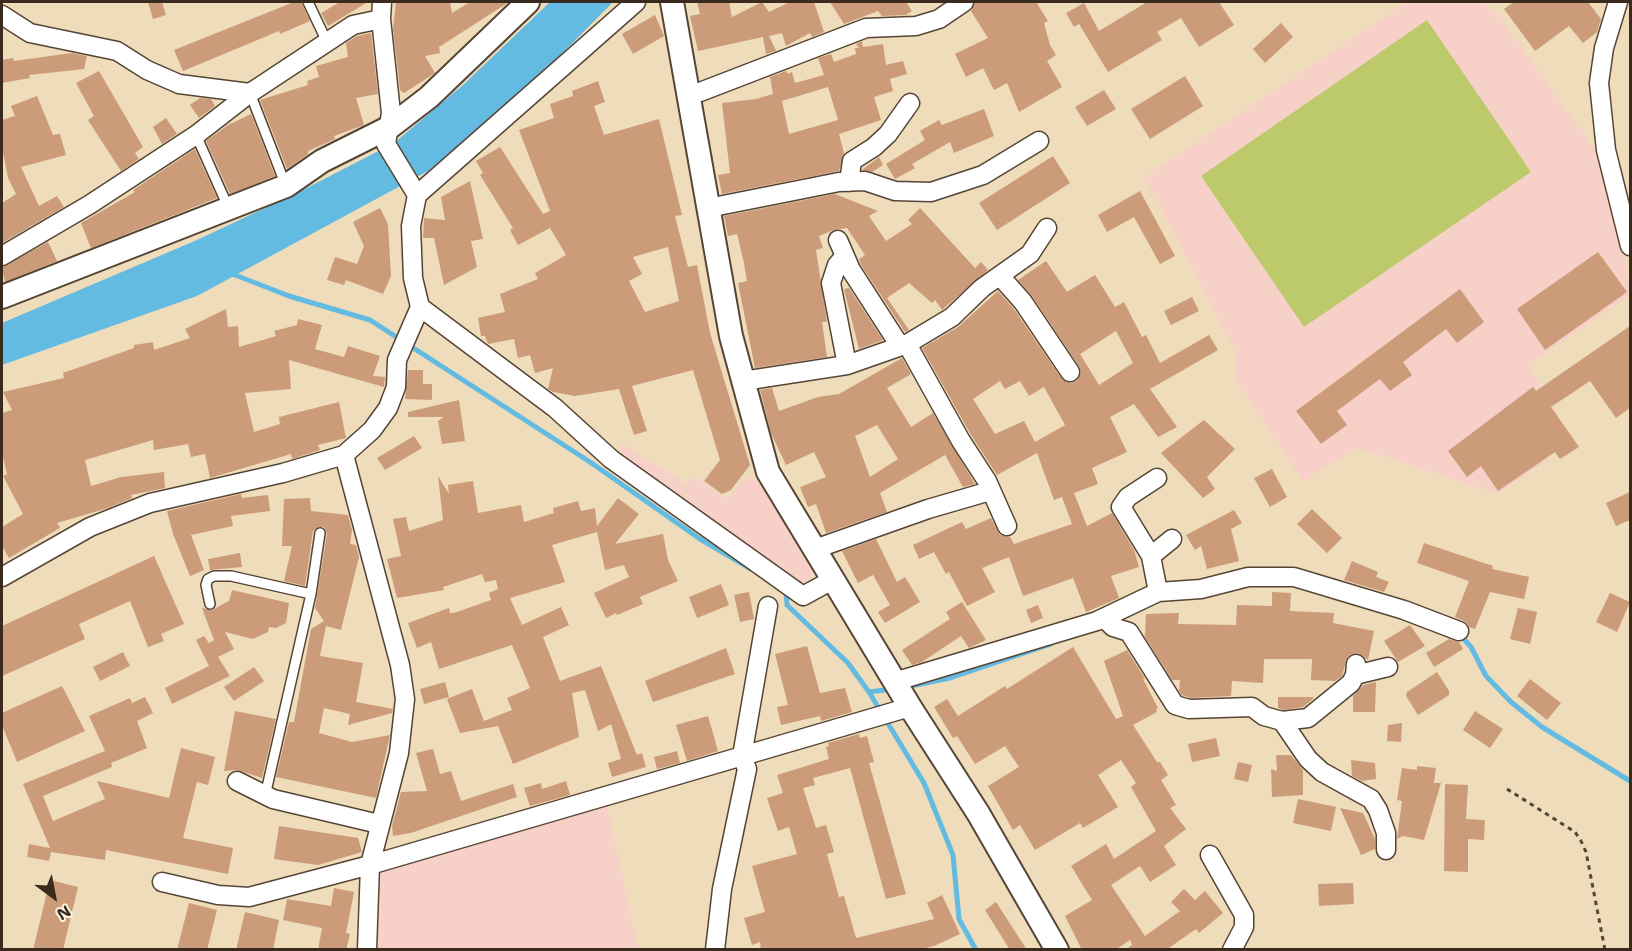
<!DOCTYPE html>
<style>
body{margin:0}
#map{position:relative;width:1632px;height:951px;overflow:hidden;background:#eedcba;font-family:"Shantell Sans",sans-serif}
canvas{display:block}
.frame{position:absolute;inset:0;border:3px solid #3b2a1e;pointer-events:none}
.north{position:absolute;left:24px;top:867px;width:60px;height:60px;-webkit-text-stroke:4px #fcf5e5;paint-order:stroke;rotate:148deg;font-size:16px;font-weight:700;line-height:24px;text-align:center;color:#3b2a1e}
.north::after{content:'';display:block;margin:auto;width:21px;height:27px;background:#3b2a1e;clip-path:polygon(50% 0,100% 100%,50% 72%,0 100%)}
</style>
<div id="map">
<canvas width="1632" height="951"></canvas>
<div class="frame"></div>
<div class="north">N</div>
</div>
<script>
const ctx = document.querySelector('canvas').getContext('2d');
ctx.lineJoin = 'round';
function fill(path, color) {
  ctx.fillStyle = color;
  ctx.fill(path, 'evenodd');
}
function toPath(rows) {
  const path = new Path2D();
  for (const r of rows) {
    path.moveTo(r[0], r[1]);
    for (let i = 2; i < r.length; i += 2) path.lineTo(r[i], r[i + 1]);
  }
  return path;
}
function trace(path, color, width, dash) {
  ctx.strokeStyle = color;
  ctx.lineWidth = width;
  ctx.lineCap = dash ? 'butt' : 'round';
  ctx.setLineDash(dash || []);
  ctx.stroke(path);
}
const built = toPath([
 [1407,2,1481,2,1499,16,1599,155,1630,283,1630,295,1528,365,1558,415,1535,434,1549,459,1498,494,1358,448,1303,482,1235,379,1235,350,1144,177],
 [623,443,686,484,694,476,726,499,746,478,756,479,819,566,802,587,615,456],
 [607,805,638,949,375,950,379,870]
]);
const green = toPath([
 [1427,20,1531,172,1304,327,1201,176]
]);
const water = toPath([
 [550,2,613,2,529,87,428,171,197,296,2,365,2,323,197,240,301,191,394,143,463,85]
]);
const stream = toPath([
 [230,273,289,296,370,320,590,462,700,539,751,569],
 [783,591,786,593,787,605,848,663,869,692,924,783,953,855,959,919,976,950],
 [1460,635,1471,647,1486,676,1511,702,1542,727,1630,781],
 [911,686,950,678,1051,644],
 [869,692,893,689]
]);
const building = toPath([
 [148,2,162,2,166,15,153,19],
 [294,2,301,2,310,21,280,34,279,31,183,71,174,50],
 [340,2,368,2,328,26,321,13],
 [396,2,450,2,452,13,470,2,509,2,439,47,440,53,425,56,435,73,404,93,400,90,393,29],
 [697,2,729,2,732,17,762,2,769,12,790,2,814,2,824,32,812,37,810,33,786,46,782,33,769,36,776,51,766,54,763,37,698,51,690,16,700,14],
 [830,2,906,2,912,11,906,15,882,16,878,11,844,24],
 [975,2,1036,2,1048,21,1044,23,1050,45,1056,55,1047,61,1062,87,1019,112,1007,83,994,90,983,68,966,77,955,54,988,38,971,11],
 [1147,2,1219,2,1234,25,1199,47,1181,18,1157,32,1162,40,1108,72,1079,24,1074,27,1066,13,1084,3,1099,31],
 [1514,2,1588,2,1601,19,1597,32,1583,43,1569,26,1535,51,1504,9],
 [655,15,664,36,633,54,622,34],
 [1281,23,1293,37,1265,63,1253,49],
 [371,33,378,94,356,98,364,125,334,136,335,139,308,151,308,154,287,169,260,100,308,85,307,81,319,77,316,66,348,57,346,43,357,36],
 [862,41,863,47,883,44,886,65,903,61,907,74,890,79,893,91,874,97,881,120,839,134,844,153,839,171,722,194,718,175,730,173,722,103,756,99,773,94,770,77,786,71,788,74,792,72,795,83,824,75,818,58,831,54,834,62,856,54,855,48,859,48,856,44],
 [828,87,838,120,789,134,782,101],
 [72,53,87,56,84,69,29,75,30,78,2,83,2,60,13,58,14,61],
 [99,71,143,147,135,153,139,159,121,171,88,120,94,116,76,83],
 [1185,76,1203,106,1150,139,1131,109],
 [598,81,605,102,594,106,604,135,659,119,682,215,675,216,688,267,697,265,710,333,750,465,731,490,722,494,704,481,720,460,693,370,632,386,647,431,634,435,619,389,575,396,553,392,548,389,553,368,535,373,530,355,518,358,514,339,488,344,485,336,481,336,478,318,505,312,500,294,538,279,535,273,566,255,550,228,518,245,510,230,513,228,480,175,483,173,476,161,500,147,543,214,550,211,519,130,554,118,550,104,573,96,572,91],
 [668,247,679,301,645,312,629,281,642,274,633,257],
 [1104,90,1116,109,1087,126,1075,107],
 [37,96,53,135,60,134,66,155,21,167,39,206,57,196,64,207,2,243,2,203,16,194,8,178,2,147,2,120,15,116,11,106],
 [200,98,211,99,215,106,199,118,190,105],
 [984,109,994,136,954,153,950,142,912,164,915,168,895,179,886,164,925,140,920,131,939,120,942,125],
 [251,114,275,176,230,194,206,141,228,125],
 [166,118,177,134,162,144,153,127],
 [195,149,217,198,91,248,81,223,135,192,133,190],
 [1053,156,1070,183,997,230,979,203],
 [879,157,883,165,872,172,862,170],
 [470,181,483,239,471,241,477,267,444,285,434,238,423,238,424,218,445,220,441,197],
 [1140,191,1175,256,1160,264,1134,217,1107,232,1098,215],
 [835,194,878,211,869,216,886,241,912,224,908,220,920,208,975,268,981,262,988,270,942,310,935,300,932,303,909,283,887,298,909,330,905,332,861,265,859,259,865,255,847,228,834,230,819,236,823,248,816,250,827,322,822,322,827,357,755,368,738,283,747,281,744,263,737,234,728,236,724,216],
 [380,208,388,224,391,276,383,294,346,280,344,285,327,280,335,257,357,264,364,246,353,222],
 [48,242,57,261,5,282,2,267],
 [1598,252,1627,292,1545,350,1517,309],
 [1046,261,1067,292,1095,275,1115,307,1124,302,1142,337,1146,335,1160,363,1209,335,1218,350,1150,389,1177,427,1158,437,1134,404,1110,417,1127,452,1092,468,1098,484,1074,493,1087,526,1112,513,1134,550,1139,567,1111,576,1119,598,1086,612,1073,578,1023,596,1009,557,982,568,995,592,967,606,949,572,946,574,934,552,919,559,913,545,962,522,966,529,991,518,1000,535,1010,537,1014,544,1072,524,1062,497,1054,500,1037,453,997,475,971,435,922,348,958,327,998,291,1014,309,1061,378,1070,383,1077,381,1081,372,1079,366,1032,296,1018,280],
 [1116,331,1133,363,1099,385,1080,354],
 [1000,381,1005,389,1020,381,1029,396,1044,387,1065,425,1035,442,1024,421,995,434,973,399],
 [849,288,883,340,859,349,844,289],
 [1460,289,1484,322,1457,343,1446,329,1403,362,1412,375,1390,391,1380,379,1337,411,1347,425,1321,444,1296,411],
 [1192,297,1199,311,1171,325,1164,311],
 [226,309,228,327,238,326,239,347,276,336,274,331,297,325,298,319,322,325,315,349,344,357,348,346,380,356,373,376,385,377,384,387,289,360,291,389,245,393,254,432,280,424,279,417,339,402,346,438,318,445,320,450,292,459,291,454,210,478,205,454,191,457,188,444,154,450,153,440,85,460,91,486,121,477,164,472,165,488,131,495,132,498,108,508,57,523,60,528,9,558,2,546,2,527,23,514,3,476,7,474,2,453,2,413,12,410,3,392,64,378,63,373,134,348,134,345,153,342,154,350,190,338,185,329],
 [1630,326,1630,408,1616,418,1590,381,1551,407,1579,447,1560,459,1555,452,1498,491,1481,466,1467,477,1448,451,1533,387,1536,391],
 [902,358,911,374,887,388,911,427,933,413,975,484,963,487,945,455,880,493,887,512,826,533,816,504,808,507,800,487,826,477,814,452,786,465,771,433,760,390,772,388,779,411,818,397,839,394],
 [877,425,898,459,870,477,855,436],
 [408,370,423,370,423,384,432,384,432,400,405,399],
 [459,400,465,441,442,444,438,421,444,417,408,417,408,412],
 [1204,420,1235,449,1207,477,1215,489,1203,498,1161,453],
 [414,436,422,448,385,470,377,458],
 [1272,469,1287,497,1270,507,1254,478],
 [438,476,449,494,448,485,473,481,478,513,521,505,524,522,554,513,553,508,578,501,581,511,595,508,597,526,618,498,639,514,615,544,663,534,668,560,678,581,640,597,643,604,617,615,616,613,606,618,594,593,629,577,624,565,605,570,597,532,552,545,565,582,510,598,522,625,561,607,569,625,543,637,560,681,601,666,637,755,642,753,646,767,612,777,608,763,621,759,611,724,598,731,585,690,572,693,579,737,513,764,498,726,460,733,447,699,472,689,484,721,512,710,507,698,530,688,512,645,439,669,431,642,417,648,408,623,449,608,450,613,454,613,491,600,489,593,498,589,496,580,485,582,482,574,443,587,444,590,397,598,387,559,401,556,393,519,406,517,409,531,443,520],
 [1630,492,1630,520,1616,526,1606,503],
 [241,494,242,498,268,495,270,511,231,516,233,526,191,535,204,570,190,576,173,534,167,511],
 [310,498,311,511,348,515,352,530,350,544,356,545,359,557,341,630,326,626,320,656,363,663,356,702,393,709,392,713,348,725,350,714,324,708,319,733,352,742,390,735,376,798,276,777,289,722,294,722,311,629,324,621,315,608,327,534,324,527,318,527,313,531,305,586,284,581,292,546,282,546,284,499],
 [1312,509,1342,538,1327,553,1297,524],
 [1234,510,1242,523,1231,529,1239,561,1207,569,1201,546,1195,550,1186,535],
 [876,539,897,582,905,577,920,602,885,623,878,612,890,605,873,575,858,583,842,551],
 [1424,543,1493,566,1492,569,1529,577,1524,599,1490,592,1475,629,1469,627,1464,621,1455,617,1469,581,1417,563],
 [240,553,242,567,210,570,208,559],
 [154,556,184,624,161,634,164,641,148,647,130,601,79,624,85,639,2,676,2,626],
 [1352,561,1378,572,1376,577,1389,582,1384,592,1344,580],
 [721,584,729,605,697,618,689,597],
 [232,590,289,603,286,623,276,628,269,627,268,632,253,639,225,632,234,649,218,657,230,676,172,704,165,688,209,666,196,640,204,636,209,643,214,640,202,608,212,610,229,601],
 [749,592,754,619,740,622,734,595],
 [1272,592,1291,593,1290,611,1334,613,1333,623,1374,631,1368,660,1358,653,1351,654,1347,658,1342,676,1335,681,1311,680,1312,659,1264,659,1263,683,1232,681,1231,696,1190,698,1182,695,1179,691,1180,680,1172,680,1145,637,1146,614,1179,613,1178,624,1236,625,1237,605,1272,606],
 [1610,593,1630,602,1617,632,1596,622],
 [962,602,986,640,969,648,961,636,922,662,912,665,902,650,950,619,946,612],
 [1038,605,1043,618,1031,623,1026,610],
 [1518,608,1537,612,1530,644,1510,639],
 [1410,625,1425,646,1398,662,1384,641],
 [1449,639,1459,642,1463,649,1434,667,1426,653],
 [807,646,820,693,845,688,852,712,821,721,820,716,781,725,777,707,788,705,775,654],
 [1073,647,1116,719,1123,716,1104,661,1127,650,1145,679,1143,679,1158,708,1156,709,1157,712,1133,725,1157,762,1160,762,1168,775,1161,780,1176,805,1170,808,1186,829,1164,846,1176,865,1150,882,1140,866,1111,885,1145,936,1180,911,1171,902,1184,889,1195,900,1205,891,1223,913,1199,933,1196,929,1166,950,1125,950,1132,945,1130,940,1115,950,1082,950,1065,916,1092,900,1071,866,1106,844,1114,859,1156,831,1131,787,1136,783,1121,760,1098,775,1118,807,1083,828,1080,823,1035,850,1020,825,1013,830,988,786,1019,767,1005,746,975,764,957,736,953,738,934,707,947,699,958,716,1005,686,1007,689],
 [726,648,735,674,653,702,645,681],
 [123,652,130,666,100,681,93,667],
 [254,667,264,681,234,701,224,687],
 [1437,672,1449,691,1449,695,1418,715,1406,696,1407,692],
 [1530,679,1561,703,1547,720,1517,696],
 [445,682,449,697,424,704,420,689],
 [1376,682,1375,712,1353,712,1353,696,1363,685],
 [62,686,85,731,17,762,2,725,2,713],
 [145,697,153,713,137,721,147,748,111,763,112,767,43,796,53,821,105,799,97,781,169,798,181,748,215,757,208,785,197,782,183,838,233,848,228,874,106,850,105,860,51,852,49,861,27,857,29,844,50,848,23,784,105,751,89,716,130,698,132,703],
 [1278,697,1313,697,1313,699,1303,707,1283,710,1278,708],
 [235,711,276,719,262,778,237,770,224,771],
 [1475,711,1503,729,1490,748,1463,730],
 [708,716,718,751,687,761,676,725],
 [1402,723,1401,742,1387,741,1388,725],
 [859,734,860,738,867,736,874,762,869,763,906,894,886,899,850,768,813,778,815,785,803,788,816,828,826,825,834,852,827,854,839,897,844,896,856,938,934,919,927,903,942,895,960,934,934,946,917,950,761,950,760,942,752,945,744,918,765,912,752,866,797,854,789,827,778,831,767,798,783,793,777,775,829,759,826,747,829,746,828,743],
 [1216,738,1220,756,1192,762,1188,744],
 [433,749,440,774,451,771,461,801,513,784,517,797,411,833,393,836,392,826,401,792,427,791,416,753],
 [677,751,680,763,657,769,654,757],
 [1276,755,1291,755,1303,770,1303,795,1272,797,1271,769,1277,771],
 [1351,760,1375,763,1376,779,1362,781,1352,776],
 [1238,762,1252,765,1248,782,1234,779],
 [1417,766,1436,768,1434,783,1441,783,1424,840,1403,836,1397,839,1402,801,1397,800,1402,768,1417,770],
 [566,781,570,795,530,806,524,788,541,783,542,789],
 [1445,784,1468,785,1466,819,1485,820,1484,840,1468,839,1468,872,1444,871],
 [1298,799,1336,807,1331,831,1293,823],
 [1340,808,1363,813,1375,839,1375,849,1361,855],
 [279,826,358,838,362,852,318,865,274,859],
 [50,880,78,887,63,950,33,950],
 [1353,883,1354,904,1319,906,1318,884],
 [334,888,354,892,346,933,350,934,346,950,318,950,322,928,283,920,287,899,331,906],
 [996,902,1027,950,1010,950,985,910],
 [189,903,217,910,207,950,177,950],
 [245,912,279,920,273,950,236,950]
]);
const path = toPath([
 [1507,789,1575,832,1581,841,1586,852,1605,950]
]);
const service = toPath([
 [308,2,327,42],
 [250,93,286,186],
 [196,135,229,209],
 [210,604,206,585,208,579,214,576,231,576,311,594],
 [265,796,311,594,320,533]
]);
const minor = toPath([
 [382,2,381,19,391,113,386,144,417,195],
 [1618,2,1604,48,1599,83,1606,150,1630,246],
 [2,15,30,33,117,51,147,70,179,84,250,93],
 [687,94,700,92,866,28,916,26,939,19,964,2],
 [849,182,852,161,874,147,888,134,910,103],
 [708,208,839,182,865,181,895,191,931,192,983,175,1039,141],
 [838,240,851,270,900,346],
 [2,256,89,205,196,135,250,93,353,25,381,19],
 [845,256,837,265,831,283,847,365],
 [1000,276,1023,302,1070,372],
 [420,307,555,408,611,459,803,596,834,579],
 [907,344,961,441,987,481,1007,526],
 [743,381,847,365,907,344,952,317,982,288,1030,254,1047,228],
 [344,455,400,665,405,699,399,753,370,865,367,950],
 [1157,478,1128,497,1121,507,1151,556,1158,592],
 [815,549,928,509,990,491],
 [1151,556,1172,539],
 [2,577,90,527,150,503,283,473,344,455,372,430,388,408,396,387,397,360,420,307,413,278,411,226,417,195,636,2],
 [1104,618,1113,627,1129,632,1175,705,1189,709,1252,707,1264,716,1282,721,1308,718,1351,683,1355,675,1356,664],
 [1355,675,1388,667],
 [897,681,1097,621,1158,592,1201,589,1248,577,1294,577,1404,610,1459,631],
 [1282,721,1308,759,1322,772,1371,799,1378,810,1386,833,1386,850],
 [237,781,273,799,379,824],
 [1210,855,1244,915,1244,927,1232,950],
 [162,882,218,895,249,897,370,865,910,707],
 [715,950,722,889,747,769,742,756,768,606]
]);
const tertiary = toPath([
 [672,2,731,336,768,472,910,707,978,813,1057,950],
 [2,297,286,186,322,161,390,127,429,97,528,2]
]);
fill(built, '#f7d1c7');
fill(green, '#bdca6c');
fill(water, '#64bbe1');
trace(stream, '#64bbe1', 5);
fill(building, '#cc9b7a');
trace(service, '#564535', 12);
trace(minor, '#564535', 21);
trace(tertiary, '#564535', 26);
trace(path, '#564535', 3, [4.5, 4.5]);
trace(service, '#fff', 9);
trace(minor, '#fff', 18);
trace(tertiary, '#fff', 22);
</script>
